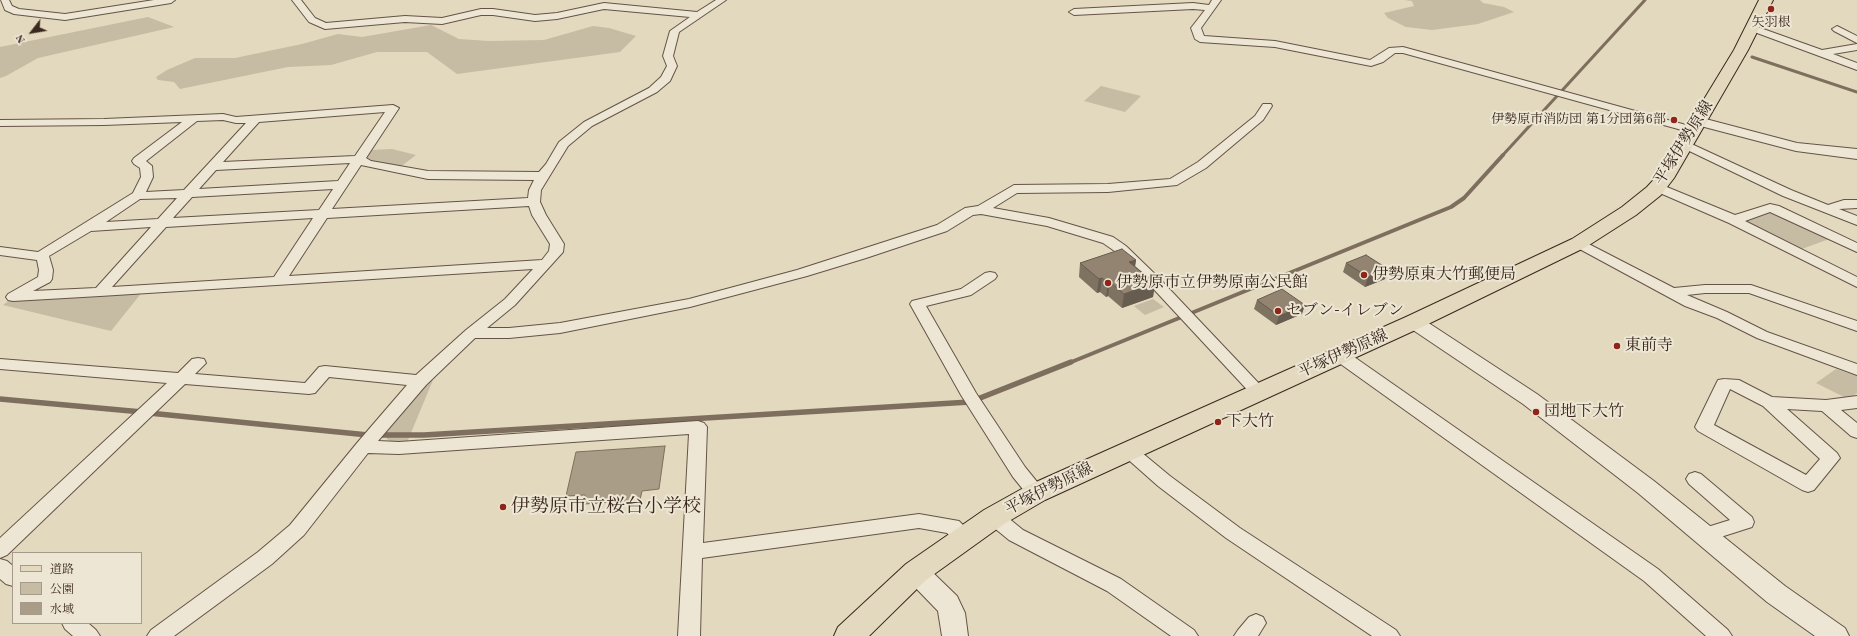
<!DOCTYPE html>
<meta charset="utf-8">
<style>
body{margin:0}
#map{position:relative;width:1857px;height:636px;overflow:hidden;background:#e3d9bf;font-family:"Old Standard TT","Noto Serif JP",serif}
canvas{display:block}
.legend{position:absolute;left:12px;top:552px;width:130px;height:72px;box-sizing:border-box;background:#ede6d5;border:1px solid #a69a8b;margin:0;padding:5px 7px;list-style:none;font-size:12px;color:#3b281d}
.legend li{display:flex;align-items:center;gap:8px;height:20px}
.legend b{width:20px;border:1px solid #a69a8b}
.north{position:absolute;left:12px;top:12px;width:40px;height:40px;-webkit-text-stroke:3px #ede6d5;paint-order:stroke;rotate:239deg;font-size:11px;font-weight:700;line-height:16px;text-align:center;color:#3b281d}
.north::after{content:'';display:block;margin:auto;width:14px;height:18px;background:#3b281d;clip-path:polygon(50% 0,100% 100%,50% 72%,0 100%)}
</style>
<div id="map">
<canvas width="1857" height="636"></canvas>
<ul class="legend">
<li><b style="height:5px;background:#e3d9bf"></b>道路</li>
<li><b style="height:11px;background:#c6bba3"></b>公園</li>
<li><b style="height:11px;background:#aa9d88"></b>水域</li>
</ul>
<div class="north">N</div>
</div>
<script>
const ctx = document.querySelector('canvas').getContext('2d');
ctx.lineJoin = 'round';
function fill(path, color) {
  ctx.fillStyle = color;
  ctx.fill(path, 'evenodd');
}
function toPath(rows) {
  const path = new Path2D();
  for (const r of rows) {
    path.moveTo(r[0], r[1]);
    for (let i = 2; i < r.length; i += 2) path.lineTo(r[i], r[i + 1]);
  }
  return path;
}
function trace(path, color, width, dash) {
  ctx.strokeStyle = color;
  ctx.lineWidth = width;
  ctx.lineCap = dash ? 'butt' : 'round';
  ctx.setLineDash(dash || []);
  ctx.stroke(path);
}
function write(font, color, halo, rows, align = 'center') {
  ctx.font = font + ' "Old Standard TT","Noto Serif JP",serif';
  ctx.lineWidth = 4;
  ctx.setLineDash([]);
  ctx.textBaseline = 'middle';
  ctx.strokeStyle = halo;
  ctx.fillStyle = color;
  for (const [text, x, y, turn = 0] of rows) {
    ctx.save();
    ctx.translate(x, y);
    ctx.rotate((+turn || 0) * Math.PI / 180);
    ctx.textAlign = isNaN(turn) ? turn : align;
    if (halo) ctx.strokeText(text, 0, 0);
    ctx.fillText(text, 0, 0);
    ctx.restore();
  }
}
const green = toPath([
 [1404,0,1480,0,1483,3,1504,7,1514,12,1478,24,1432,30,1406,27,1388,18,1384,13,1414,6,1412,1],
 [148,17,174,27,38,58,6,76,0,78,0,47],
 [431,25,459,39,489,41,544,40,593,26,609,28,636,36,620,52,457,74,427,52,377,52,331,65,288,67,180,89,174,82,158,80,156,77,167,70,195,58,235,58,302,44,338,34,362,37],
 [1101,86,1141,96,1125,112,1084,101],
 [392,149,416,155,399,168,373,164,366,159,370,150],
 [1771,211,1832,238,1799,250,1746,224,1745,221],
 [143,291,111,331,3,305,11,299],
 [1153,299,1164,307,1145,315,1134,306],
 [1836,369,1857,376,1857,393,1848,399,1816,383],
 [433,380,408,440,408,444,394,444,387,439,385,431,427,383]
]);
const water = toPath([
 [665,446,659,489,642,491,640,500,584,504,585,495,566,496,576,452,665,446]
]);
const streamFar2 = toPath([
 [1752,57,1857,92],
 [1502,156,1645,0]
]);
const streamFar1 = toPath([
 [1069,363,1451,207,1464,198,1503,155]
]);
const stream = toPath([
 [0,399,142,412],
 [149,413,368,435],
 [378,435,424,435,970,402,1071,362]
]);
const minor = toPath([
 [1,0,9,0,12,6,19,9,65,14,154,0,175,0,171,3,65,20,14,14,5,10,1,0],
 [292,0,301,0,315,18,326,23,405,16,442,18,481,9,493,9,535,15,557,13,604,3,697,12,716,0,726,0,679,32,673,56,677,66,670,81,657,92,592,126,568,146,541,190,540,202,546,215,564,244,563,252,515,305,487,328,509,328,560,323,689,299,797,270,937,225,965,208,978,206,1014,185,1108,184,1170,179,1198,162,1255,116,1263,104,1271,104,1272,106,1263,120,1206,168,1177,185,1108,192,1017,193,993,208,1049,218,1113,237,1126,246,1158,277,1267,392,1265,396,1259,398,1253,396,1148,283,1116,252,1103,243,1047,226,981,214,973,215,947,231,866,258,807,276,690,307,560,333,509,338,475,338,426,385,378,441,399,442,698,421,704,423,707,427,703,543,919,514,959,521,971,533,974,538,971,543,964,546,957,543,947,533,919,528,702,558,700,636,678,636,689,434,399,454,368,453,304,535,272,564,174,636,147,636,151,630,258,552,290,525,357,443,407,385,329,377,315,393,309,394,185,384,7,555,0,558,0,538,167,383,0,369,0,359,178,373,192,359,198,358,204,359,206,363,195,374,305,383,319,367,325,366,416,375,466,330,505,299,533,269,100,296,13,301,8,300,6,297,8,294,38,277,39,270,37,260,0,255,0,247,38,252,133,193,141,177,140,168,134,164,132,161,134,158,182,122,104,125,0,126,0,120,104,119,223,114,236,117,393,105,399,108,366,158,371,161,428,171,539,172,546,164,559,142,584,122,649,88,661,77,667,66,663,56,670,31,690,17,604,9,557,19,535,21,493,15,481,15,442,24,405,22,325,29,309,22,292,0],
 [385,112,355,156,223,162,259,122,385,112],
 [223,120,236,123,246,123,184,190,146,192,153,177,152,166,146,161,197,121,223,120],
 [350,163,338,181,199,189,216,170,350,163],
 [361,165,428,179,534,180,529,190,528,198,332,209,361,165],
 [333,189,319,210,173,218,192,197,333,189],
 [177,198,158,219,106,222,140,199,177,198],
 [529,206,532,215,550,244,549,251,542,260,289,276,327,218,529,206],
 [313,218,274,277,112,287,166,227,313,218],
 [151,227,96,288,33,291,50,282,52,279,53,270,49,256,91,231,151,227],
 [1212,0,1221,0,1201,28,1204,36,1275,41,1370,60,1389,48,1403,47,1697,128,1699,130,1697,132,1689,132,1403,53,1395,53,1383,62,1371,66,1275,47,1200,42,1195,39,1191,28,1205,10,1193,9,1074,15,1069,12,1074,9,1193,3,1209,5,1212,0],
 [1752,25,1822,50,1857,44,1857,50,1833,54,1857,63,1857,70,1749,30,1747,28,1752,25],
 [1837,26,1857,36,1857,43,1834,31,1832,29,1837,26],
 [1685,141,1791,190,1828,205,1844,200,1857,200,1857,208,1839,209,1857,216,1857,225,1783,196,1681,147,1679,145,1681,143,1685,141],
 [1657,183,1735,215,1770,204,1779,206,1857,243,1857,252,1770,212,1745,221,1857,277,1857,287,1729,223,1653,190,1651,187,1653,184,1657,183],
 [1579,239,1674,288,1705,285,1751,285,1857,321,1857,331,1749,293,1705,293,1687,295,1727,312,1767,332,1857,364,1857,375,1757,338,1717,318,1685,306,1574,246,1572,243,1574,240,1579,239],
 [990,272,995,273,997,276,995,279,971,295,926,306,976,393,1025,467,1042,488,1045,493,1042,498,1036,500,1030,498,1013,477,961,395,910,304,912,301,961,289,985,273,990,272],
 [1341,351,1347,352,1658,569,1728,630,1732,636,1706,636,1644,581,1335,360,1333,356,1335,352,1341,351],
 [1724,379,1739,380,1772,397,1826,400,1857,396,1857,408,1841,410,1857,423,1857,438,1851,436,1822,411,1787,409,1837,453,1840,458,1814,490,1808,492,1802,490,1698,431,1695,427,1716,384,1718,380,1724,379],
 [1730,389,1763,406,1820,459,1806,475,1714,425,1730,389],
 [1129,445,1135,447,1170,476,1240,528,1396,630,1400,636,1372,636,1226,538,1158,486,1123,455,1120,451,1123,447,1129,445],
 [1695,472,1701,474,1752,517,1754,522,1752,527,1705,542,1698,540,1695,535,1698,530,1730,520,1689,484,1686,479,1689,474,1695,472],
 [994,510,1001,512,1023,530,1121,579,1194,630,1198,636,1171,636,1107,591,1009,540,987,522,985,517,987,512,994,510],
 [0,559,7,561,13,566,13,586,6,584,0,579,0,559],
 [1256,614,1263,617,1266,623,1258,636,1234,636,1238,630,1249,617,1256,614],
 [62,623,88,623,96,630,100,636,73,636,65,629,62,623]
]);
const tertiary = toPath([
 [1698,117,1797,143,1857,149,1857,159,1796,151,1693,124,1691,121,1693,118,1698,117],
 [1414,316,1421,318,1537,394,1654,481,1785,586,1845,628,1849,636,1815,636,1767,602,1638,493,1523,404,1407,326,1404,322,1407,318,1414,316],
 [916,562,925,565,957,596,965,613,968,636,942,636,938,611,907,579,903,572,907,565,916,562]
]);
const primary = toPath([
 [1759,0,1773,0,1748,50,1674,178,1661,195,1636,215,1586,247,1422,327,1045,500,1004,524,926,580,869,636,834,636,838,627,906,564,984,510,1027,486,1406,317,1572,239,1622,207,1647,187,1658,175,1734,50,1759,0]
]);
const wall = toPath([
 [1136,260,1135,266,1155,283,1153,297,1122,308,1108,296,1106,297,1100,292,1097,293,1079,277,1080,263],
 [1346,263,1385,279,1365,287,1343,272],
 [1257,300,1302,314,1276,325,1254,309]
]);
const shadedWall = toPath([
 [1136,260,1134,273,1129,262],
 [1388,269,1385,279,1365,287,1368,277],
 [1102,278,1100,292,1097,293,1099,279],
 [1110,282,1108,296,1106,297,1108,283],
 [1155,283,1153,297,1122,308,1124,294],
 [1305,305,1302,314,1276,325,1279,316]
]);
const building = toPath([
 [1122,249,1136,260,1129,262,1155,283,1124,294,1110,282,1108,283,1102,278,1099,279,1080,263,1122,249],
 [1366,255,1388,269,1368,277,1346,263,1366,255],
 [1282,289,1305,305,1279,316,1257,300,1282,289]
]);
const markers = [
 [1771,9,4,"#8f2418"],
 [1674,120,4,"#8f2418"],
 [1364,275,4,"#8f2418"],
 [1108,283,4,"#8f2418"],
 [1278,311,4,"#8f2418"],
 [1617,346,4,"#8f2418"],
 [1536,412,4,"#8f2418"],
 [1218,422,4,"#8f2418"],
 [503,507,4,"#8f2418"]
];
const farPoinames = [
 ["矢羽根",1771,23],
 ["伊勢原市消防団 第1分団第6部",1666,120,"right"]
];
const streetNames = [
 ["平塚伊勢原線",1684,143,-58],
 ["平塚伊勢原線",1343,354,-24],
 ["平塚伊勢原線",1049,489,-27]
];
const poiNames = [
 ["伊勢原東大竹郵便局",1372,275],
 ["伊勢原市立伊勢原南公民館",1116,283],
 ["セブン-イレブン",1286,311],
 ["東前寺",1625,346],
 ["団地下大竹",1544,412],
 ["下大竹",1226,422]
];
const nearPoinames = [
 ["伊勢原市立桜台小学校",511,507]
];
fill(green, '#c6bba3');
fill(water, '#aa9d88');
trace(water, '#7e6e5d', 1);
trace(streamFar2, '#7e6e5d', 3);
trace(streamFar1, '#7e6e5d', 4);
trace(stream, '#7e6e5d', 5.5);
trace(minor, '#655446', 2);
trace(tertiary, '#655446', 2);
trace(primary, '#3b281d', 2);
fill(minor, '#ede6d5');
fill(tertiary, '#ede6d5');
fill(primary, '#e3d9bf');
fill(wall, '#7e7261');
fill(shadedWall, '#665c4f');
fill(building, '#928471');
trace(building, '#665c4f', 1);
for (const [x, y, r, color] of markers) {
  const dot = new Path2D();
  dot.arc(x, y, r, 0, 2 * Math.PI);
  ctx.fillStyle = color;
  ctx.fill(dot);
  trace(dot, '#ede6d5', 1.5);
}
write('13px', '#3b281d', '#ede6d5', farPoinames);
write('16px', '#3b281d', '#ede6d5', streetNames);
write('16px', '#3b281d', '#ede6d5', poiNames, 'left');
write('19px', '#3b281d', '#ede6d5', nearPoinames, 'left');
</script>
